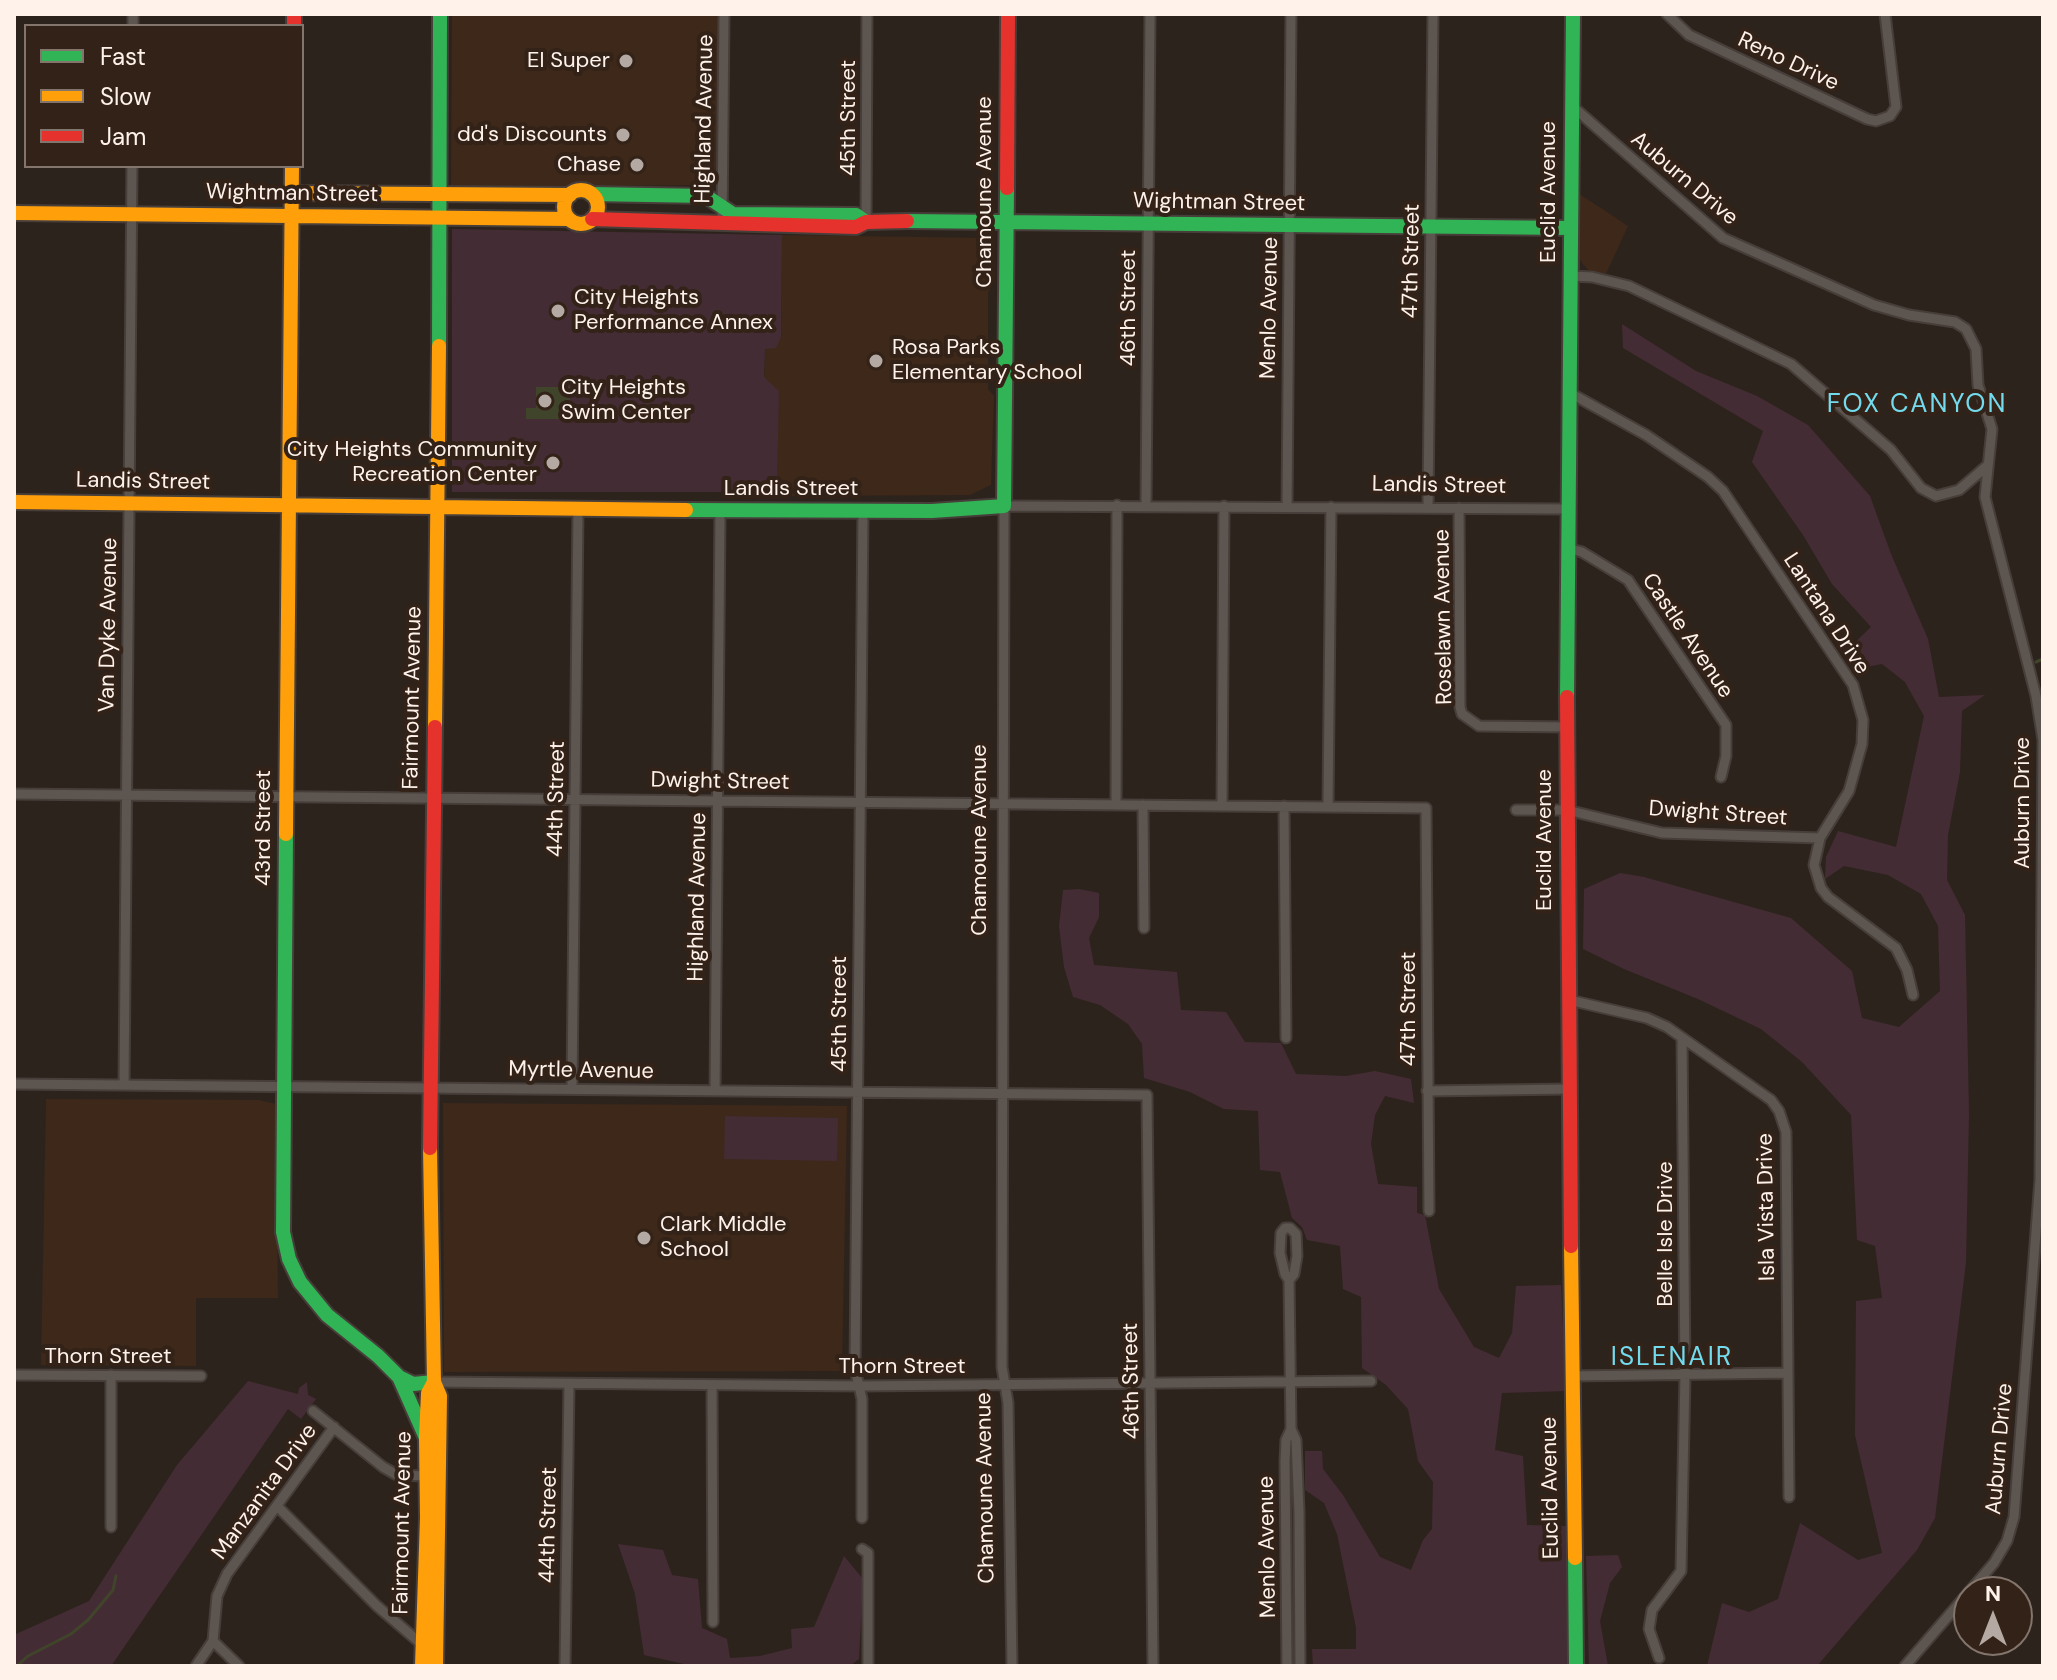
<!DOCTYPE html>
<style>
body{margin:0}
#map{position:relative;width:2057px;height:1680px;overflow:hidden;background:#2d231d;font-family:"DM Sans",sans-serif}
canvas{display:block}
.frame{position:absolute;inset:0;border:16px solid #fef2eb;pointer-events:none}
.legend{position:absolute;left:24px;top:24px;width:280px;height:144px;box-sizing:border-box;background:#332217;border:2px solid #84756c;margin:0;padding:10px 14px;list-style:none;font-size:24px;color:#fef2eb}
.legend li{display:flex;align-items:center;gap:16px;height:40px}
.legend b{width:40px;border:2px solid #84756c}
.north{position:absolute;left:1953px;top:1576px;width:80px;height:80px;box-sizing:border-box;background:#332217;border:2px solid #84756c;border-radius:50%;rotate:0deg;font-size:22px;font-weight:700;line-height:32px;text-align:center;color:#fef2eb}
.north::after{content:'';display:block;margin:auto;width:28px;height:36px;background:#b5aaa3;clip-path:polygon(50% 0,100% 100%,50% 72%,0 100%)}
</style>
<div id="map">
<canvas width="2057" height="1680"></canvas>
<div class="frame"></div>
<ul class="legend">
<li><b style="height:10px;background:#30b455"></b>Fast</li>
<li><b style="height:10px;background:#ff9f0a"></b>Slow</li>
<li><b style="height:10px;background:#e5322d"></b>Jam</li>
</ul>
<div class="north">N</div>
</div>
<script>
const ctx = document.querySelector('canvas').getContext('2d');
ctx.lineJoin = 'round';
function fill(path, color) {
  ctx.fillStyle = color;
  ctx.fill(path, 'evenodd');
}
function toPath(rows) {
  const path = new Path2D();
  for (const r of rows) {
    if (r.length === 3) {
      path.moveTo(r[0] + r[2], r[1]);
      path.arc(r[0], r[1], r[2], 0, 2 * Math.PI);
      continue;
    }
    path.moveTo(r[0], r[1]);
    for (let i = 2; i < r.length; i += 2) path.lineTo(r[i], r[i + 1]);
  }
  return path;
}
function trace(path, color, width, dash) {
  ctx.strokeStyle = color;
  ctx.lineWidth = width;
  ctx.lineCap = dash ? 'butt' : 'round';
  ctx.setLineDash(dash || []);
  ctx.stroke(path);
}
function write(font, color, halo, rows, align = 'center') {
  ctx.font = font + ' "DM Sans",sans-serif';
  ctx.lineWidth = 8;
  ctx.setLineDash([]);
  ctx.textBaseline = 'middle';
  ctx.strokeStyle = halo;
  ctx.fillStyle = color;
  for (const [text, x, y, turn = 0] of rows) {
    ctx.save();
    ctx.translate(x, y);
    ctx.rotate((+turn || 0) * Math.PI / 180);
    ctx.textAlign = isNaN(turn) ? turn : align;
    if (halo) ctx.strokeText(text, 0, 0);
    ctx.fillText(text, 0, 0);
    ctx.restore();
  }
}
const built = toPath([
 [452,14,719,14,717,185,451,187],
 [1578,193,1628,226,1606,274,1588,270,1579,259],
 [782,235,988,238,994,242,995,282,988,292,988,389,994,396,991,485,970,495,787,496,777,492,778,391,764,378,765,348,781,337],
 [46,1099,259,1100,276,1104,278,1298,196,1298,196,1366,41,1365],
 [443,1103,847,1106,842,1371,444,1372]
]);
const green = toPath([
 [452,229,782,235,781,337,776,348,765,349,764,377,779,391,777,492,452,492],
 [1622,324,1696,371,1757,396,1808,425,1870,496,1891,554,1928,639,1939,697,1985,695,1962,711,1960,772,1948,835,1947,880,1965,915,1969,1113,1966,1262,1935,1518,1917,1550,1817,1666,1707,1666,1722,1603,1749,1612,1778,1599,1800,1523,1858,1560,1882,1553,1855,1435,1856,1301,1882,1298,1875,1246,1857,1240,1851,1115,1802,1062,1761,1029,1698,999,1624,969,1583,949,1584,889,1620,873,1644,877,1791,918,1852,971,1862,1018,1899,1027,1940,991,1938,926,1921,894,1888,875,1844,866,1825,879,1826,857,1838,831,1896,847,1924,716,1905,682,1882,664,1857,669,1846,651,1871,627,1832,584,1803,535,1752,462,1763,431,1623,348],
 [1079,889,1099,893,1099,917,1089,938,1094,965,1177,972,1181,1010,1226,1012,1245,1042,1281,1043,1296,1074,1346,1076,1375,1071,1411,1079,1414,1103,1385,1096,1375,1115,1371,1144,1378,1184,1417,1187,1417,1213,1425,1215,1439,1289,1474,1347,1499,1358,1512,1333,1516,1286,1561,1285,1566,1391,1502,1393,1495,1450,1523,1456,1527,1525,1567,1526,1567,1666,1313,1666,1312,1649,1356,1649,1356,1628,1337,1534,1324,1503,1305,1490,1305,1451,1322,1451,1323,1469,1343,1495,1380,1557,1411,1570,1423,1540,1432,1529,1433,1482,1418,1461,1408,1409,1386,1385,1362,1368,1361,1297,1343,1289,1340,1246,1307,1240,1302,1227,1292,1218,1280,1172,1260,1170,1258,1111,1224,1109,1190,1092,1144,1078,1142,1044,1128,1024,1100,1005,1073,997,1064,967,1059,926,1063,890],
 [725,1116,838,1118,837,1161,724,1159],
 [248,1381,298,1394,299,1388,307,1382,308,1395,316,1399,301,1419,288,1409,111,1666,14,1666,14,1635,89,1601,177,1465],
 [618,1544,663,1550,672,1575,698,1579,702,1628,727,1639,730,1658,760,1656,792,1648,791,1629,814,1627,844,1556,863,1579,859,1659,850,1666,684,1666,684,1664,644,1655,635,1594],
 [1618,1555,1622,1567,1610,1583,1600,1621,1608,1666,1589,1666,1586,1556]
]);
const water = toPath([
 [536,387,570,387,570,419,526,419,526,408,536,408]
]);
const stream = toPath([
 [2036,662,2043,659],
 [17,1666,28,1656,71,1634,88,1620,113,1590,116,1576]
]);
const street = toPath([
 [1667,14,1689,35,1867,119,1876,121,1890,116,1896,107,1885,14],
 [133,26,133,14],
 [1572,106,1723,238,1874,305,1909,315,1955,322,1966,329,1976,349,1978,385,1992,429,1985,497,2036,696,2043,740,2040,1180,2014,1517,2007,1541,1994,1563,1905,1666],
 [866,222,867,14],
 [722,224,724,14],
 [1571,276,1592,277,1629,286,1791,364,1891,450,1921,488,1936,496,1959,490,1988,465],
 [1570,393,1646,435,1708,477,1723,491,1853,685,1863,720,1862,744,1849,791,1820,838,1814,865,1821,888,1828,897,1896,948,1907,970,1913,995],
 [1146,505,1150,14],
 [1287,507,1291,14],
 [1428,508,1433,14],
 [1459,508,1460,707,1462,714,1479,726,1567,727],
 [1567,548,1582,552,1628,580,1726,725,1726,756,1721,777],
 [14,794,1426,808,1429,1211],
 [1116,804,1117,505],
 [1143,805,1144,928],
 [1222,805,1224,506],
 [1284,806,1286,1038],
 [1328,806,1331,507],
 [1516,810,1567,810,1662,833,1820,838],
 [1569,1000,1647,1018,1667,1027,1771,1100,1779,1111,1786,1132,1789,1497],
 [14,1084,1147,1095,1153,1666],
 [124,1085,132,166],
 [572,1089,578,510],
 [715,1091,720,511],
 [1427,1091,1569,1089],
 [1289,1280,1294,1274,1297,1256,1296,1234,1290,1228,1285,1228,1281,1233,1280,1253,1285,1274,1289,1280,1291,1429,1296,1440,1299,1512,1300,1666],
 [14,1375,201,1376],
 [111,1375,111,1527],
 [1571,1376,1787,1373],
 [434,1382,860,1386,1371,1381],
 [712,1385,713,1622],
 [313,1411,383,1467,397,1475,427,1476],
 [278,1507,377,1606,425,1647],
 [862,1518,862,1399,855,1369,863,511],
 [862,1549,868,1553,868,1666],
 [213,1641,239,1666],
 [1659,1658,1649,1629,1652,1610,1681,1571,1685,1375,1682,1038],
 [196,1666,213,1641,217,1596,227,1574,334,1427],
 [565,1666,569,1384],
 [1012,1666,1008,1403,1002,1367,1004,506,1567,509],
 [1287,1666,1285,1461,1286,1440,1291,1429]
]);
const fast = toPath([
 [591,194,706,196,733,214,856,215,866,222],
 [907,221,1570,228],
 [439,346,440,14],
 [686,510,932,511,1004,506,1007,188],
 [1567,697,1573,14],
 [286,834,283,1232,289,1259,300,1282,327,1315,378,1356,399,1377,426,1438],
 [399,1377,413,1384,434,1382],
 [1575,1558,1576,1666]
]);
const slow = toPath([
 [581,207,17],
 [292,193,570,195],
 [14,213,569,219],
 [14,502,686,510],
 [435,727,439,346],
 [286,834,292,166],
 [430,1148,434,1382,440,1396,436,1666],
 [1571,1246,1575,1558],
 [422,1666,427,1518,426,1438,428,1393,434,1382]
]);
const jam = toPath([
 [294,14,294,26],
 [1007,188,1008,14],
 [592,219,856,227,866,222,907,221],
 [1567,697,1571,1246],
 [430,1148,435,727]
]);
const markers = [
 [626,61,8,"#b5aaa3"],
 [623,135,8,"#b5aaa3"],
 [637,165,8,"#b5aaa3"],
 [558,311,8,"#b5aaa3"],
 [876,361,8,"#b5aaa3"],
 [545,401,8,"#b5aaa3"],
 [553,463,8,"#b5aaa3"],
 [644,1238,8,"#b5aaa3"]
];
const poiNames = [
 ["El Super",610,61],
 ["dd's Discounts",607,135],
 ["Chase",621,165],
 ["City Heights",574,298,"left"],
 ["Performance Annex",574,323,"left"],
 ["Rosa Parks",892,348,"left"],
 ["Elementary School",892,373,"left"],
 ["City Heights",561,388,"left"],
 ["Swim Center",561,413,"left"],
 ["City Heights Community",537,450],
 ["Recreation Center",537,475],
 ["Clark Middle",660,1225,"left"],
 ["School",660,1250,"left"]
];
const streetNames = [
 ["Reno Drive",1788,62,25],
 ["45th Street",849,118,-90],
 ["Highland Avenue",705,119,-89],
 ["Auburn Drive",1684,179,40],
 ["Chamoune Avenue",985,192,-90],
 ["Euclid Avenue",1549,192,-90],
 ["Wightman Street",292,194,1],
 ["Wightman Street",1219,203,1],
 ["47th Street",1412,261,-89],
 ["46th Street",1129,308,-90],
 ["Menlo Avenue",1270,308,-89],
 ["Landis Street",143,482,1],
 ["Landis Street",1439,486,1],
 ["Landis Street",791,489],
 ["Lantana Drive",1826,614,57],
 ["Roselawn Avenue",1444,617,-91],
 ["Van Dyke Avenue",109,625,-89],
 ["Castle Avenue",1687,636,56],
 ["Fairmount Avenue",413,698,-89],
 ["Dwight Street",720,782,1],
 ["44th Street",557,799,-89],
 ["Auburn Drive",2023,803,-90],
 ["Dwight Street",1718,814,4],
 ["43rd Street",264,828,-90],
 ["Chamoune Avenue",980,840,-90],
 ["Euclid Avenue",1545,840,-90],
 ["Highland Avenue",698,897,-89],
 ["47th Street",1409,1009,-90],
 ["45th Street",840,1014,-90],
 ["Myrtle Avenue",581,1071,1],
 ["Isla Vista Drive",1767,1207,-91],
 ["Belle Isle Drive",1666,1234,-90],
 ["Thorn Street",108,1357],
 ["Thorn Street",902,1367],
 ["46th Street",1132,1381,-91],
 ["Auburn Drive",2000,1449,-85],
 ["Chamoune Avenue",986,1488,-91],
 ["Euclid Avenue",1551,1488,-91],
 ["Manzanita Drive",265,1492,-54],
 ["Fairmount Avenue",403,1523,-89],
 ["44th Street",549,1525,-89],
 ["Menlo Avenue",1268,1547,-91]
];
const quarterNames = [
 ["FOX CANYON",1917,405],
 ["ISLENAIR",1672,1358]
];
fill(built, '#3d281a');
fill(green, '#442c34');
fill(water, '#40442a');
trace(stream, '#40442a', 3);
trace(street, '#473e3a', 13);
trace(fast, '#473e3a', 18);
trace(slow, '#473e3a', 18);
trace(jam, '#473e3a', 18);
trace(street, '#5d5650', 9);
trace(fast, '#30b455', 14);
trace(slow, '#ff9f0a', 14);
trace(jam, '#e5322d', 14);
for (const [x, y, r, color] of markers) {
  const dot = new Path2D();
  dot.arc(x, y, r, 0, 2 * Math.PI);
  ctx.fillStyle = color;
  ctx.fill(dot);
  trace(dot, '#332217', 3);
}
write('22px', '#fef2eb', '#332217', poiNames, 'right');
write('22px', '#fef2eb', '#332217', streetNames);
ctx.letterSpacing = '2px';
write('26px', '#73dbee', '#332217', quarterNames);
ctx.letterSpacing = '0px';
</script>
